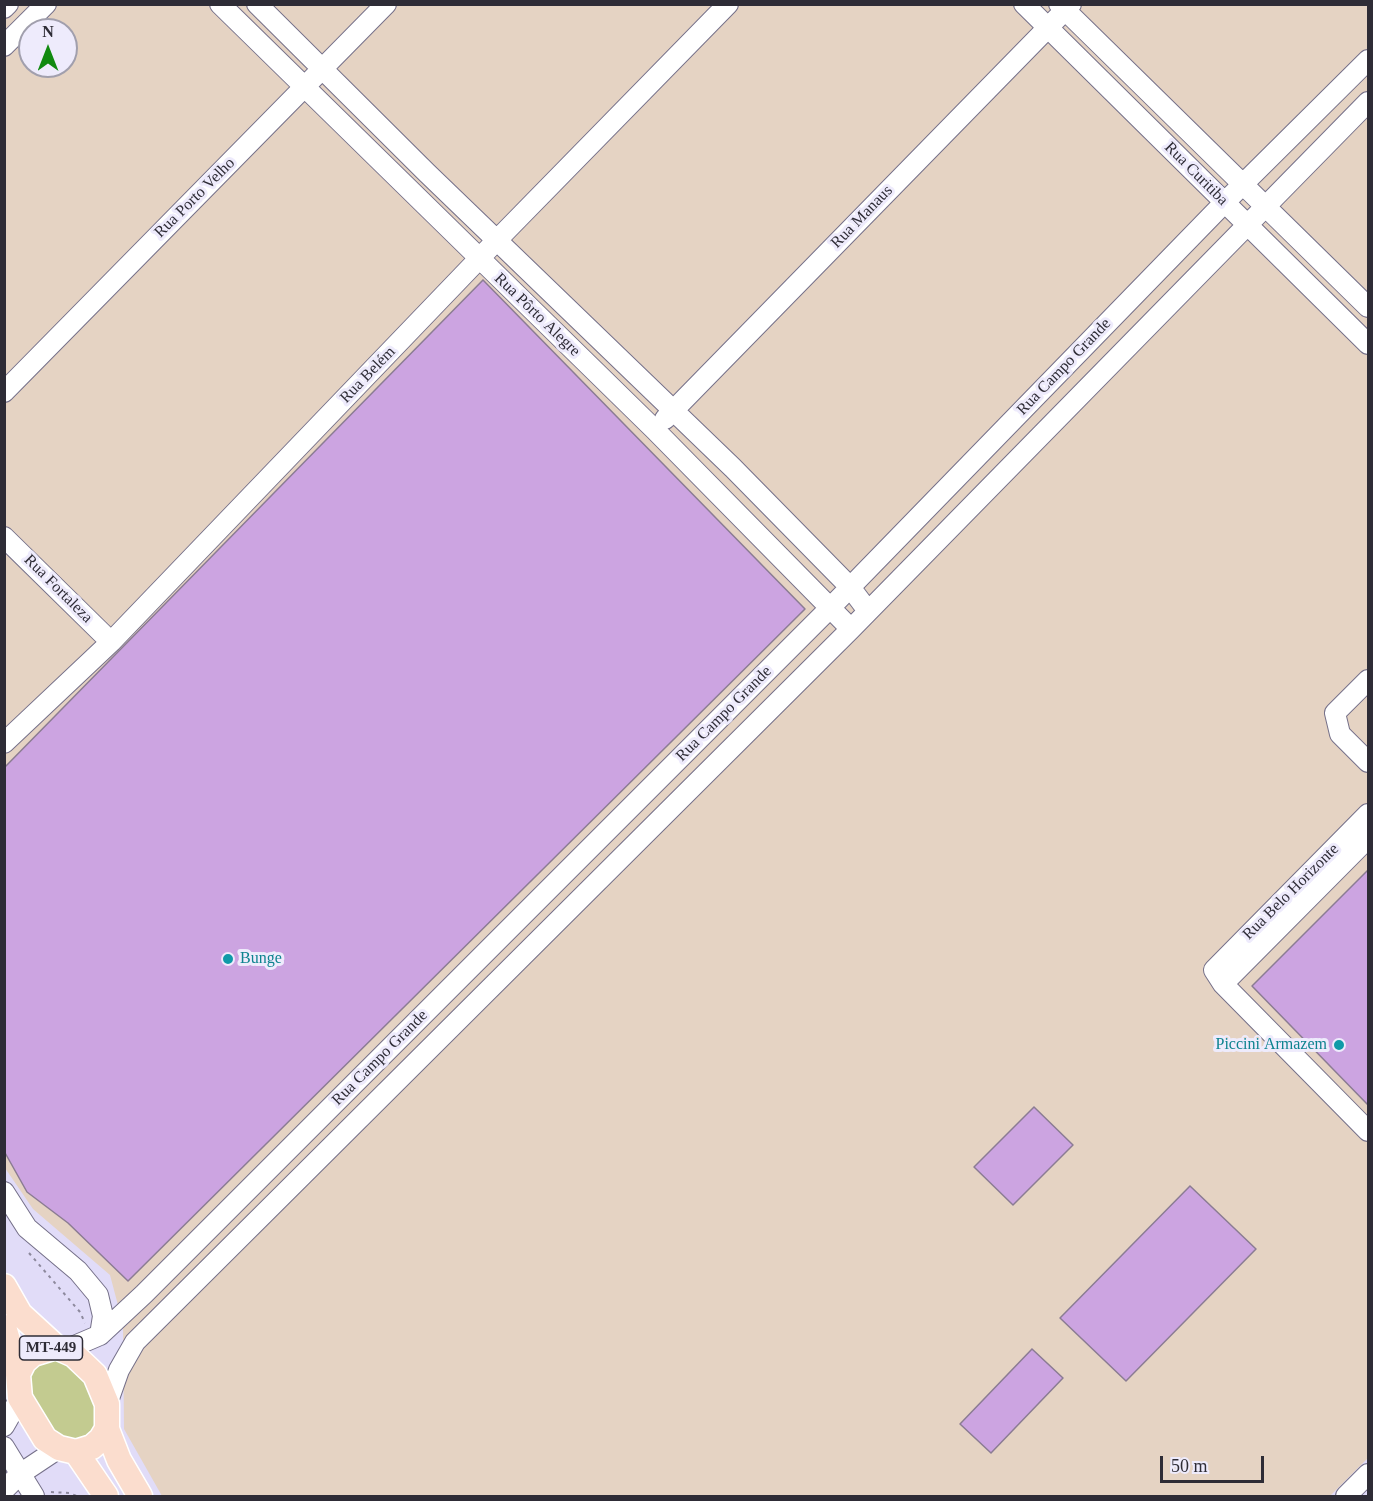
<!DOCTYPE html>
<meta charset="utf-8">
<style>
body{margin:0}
#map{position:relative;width:1373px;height:1501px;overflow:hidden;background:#e1dcf8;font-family:"Times New Roman",serif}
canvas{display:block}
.frame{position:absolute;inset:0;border:6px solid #2e2c36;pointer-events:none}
.north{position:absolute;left:18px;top:18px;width:60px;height:60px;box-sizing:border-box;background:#eeebfc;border:2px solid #a19fad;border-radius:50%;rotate:0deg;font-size:16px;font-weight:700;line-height:24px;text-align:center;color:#2e2c36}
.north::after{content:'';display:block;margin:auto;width:21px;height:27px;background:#118a10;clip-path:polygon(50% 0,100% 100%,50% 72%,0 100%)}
.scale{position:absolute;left:1160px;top:1456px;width:104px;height:27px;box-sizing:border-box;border:3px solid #2e2c36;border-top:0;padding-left:8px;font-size:18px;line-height:21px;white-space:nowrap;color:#2e2c36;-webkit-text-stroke:4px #eeebfc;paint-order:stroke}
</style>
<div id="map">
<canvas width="1373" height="1501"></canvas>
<div class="frame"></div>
<div class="north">N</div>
<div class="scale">50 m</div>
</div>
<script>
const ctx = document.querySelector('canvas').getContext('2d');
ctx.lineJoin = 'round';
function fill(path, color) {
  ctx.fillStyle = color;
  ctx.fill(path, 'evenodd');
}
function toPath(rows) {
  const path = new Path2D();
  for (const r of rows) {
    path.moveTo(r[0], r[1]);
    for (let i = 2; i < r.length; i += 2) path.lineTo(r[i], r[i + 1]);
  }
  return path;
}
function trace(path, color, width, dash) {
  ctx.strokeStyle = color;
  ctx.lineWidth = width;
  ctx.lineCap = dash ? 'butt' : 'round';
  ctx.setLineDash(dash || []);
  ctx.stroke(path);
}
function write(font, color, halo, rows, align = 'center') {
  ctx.font = font + ' "Times New Roman",serif';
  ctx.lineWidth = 6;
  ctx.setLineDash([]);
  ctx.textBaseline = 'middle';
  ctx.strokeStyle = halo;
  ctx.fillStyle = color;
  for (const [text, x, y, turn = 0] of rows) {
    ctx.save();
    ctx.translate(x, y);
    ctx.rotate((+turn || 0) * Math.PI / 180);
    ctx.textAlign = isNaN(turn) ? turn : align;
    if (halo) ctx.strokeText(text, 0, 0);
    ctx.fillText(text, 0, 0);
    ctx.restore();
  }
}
const industrial = toPath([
 [4,5,1368,5,1368,1458,1330,1496,162,1496,124,1429,123,1324,110,1275,33,1209,5,1168],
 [30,30,66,30,66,66,30,66]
]);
const green = toPath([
 [53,1359,65,1361,76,1368,89,1388,98,1416,96,1425,88,1434,76,1441,64,1441,40,1421,29,1386,32,1371,42,1362]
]);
const building = toPath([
 [483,280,805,609,128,1281,68,1223,27,1192,4,1151,4,768,483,280],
 [1368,870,1368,1105,1252,986,1368,870],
 [1034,1107,1073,1145,1013,1205,974,1167,1034,1107],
 [1190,1186,1256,1249,1126,1381,1060,1318,1190,1186],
 [1032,1349,1063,1378,991,1453,960,1424,1032,1349]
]);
const path = toPath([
 [29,1253,80,1312,85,1323],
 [51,1492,69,1493,77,1496]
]);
const minor = toPath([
 [220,4,655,430,851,629],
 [257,4,427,173,733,468,850,587,868,611],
 [1024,4,1368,344],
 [1059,4,1368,307],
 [4,8,8,4],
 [4,46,46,4],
 [4,392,386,4],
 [665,419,1071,4],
 [4,537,111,642],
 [1368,680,1335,713,1340,734,1368,762],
 [4,743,111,642,497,240,728,4],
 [1368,814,1214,970,1223,984,1368,1131],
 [1223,984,1368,838],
 [4,1192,27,1228,78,1271,98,1295,103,1316,100,1335],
 [65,1350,100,1335,144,1294,830,608,1225,202,1368,60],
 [107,1404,119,1370,135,1342,851,629,1368,102],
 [4,1426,20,1398],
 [4,1447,34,1496],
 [4,1490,20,1474,59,1448],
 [1346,1496,1368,1474]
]);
const major = toPath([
 [4,1286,20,1314,56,1347],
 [4,1327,18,1374],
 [56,1347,74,1355,95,1375,107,1404,107,1429,101,1439,92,1447,76,1452,59,1448,45,1439,20,1398,18,1374,24,1362,33,1354,56,1347],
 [107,1429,119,1460,140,1496],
 [76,1452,106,1496]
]);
const markers = [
 [228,959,6,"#0f9aa8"],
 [1339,1045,6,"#0f9aa8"]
];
const shields = [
 [51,1348,63]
];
const shieldNames = [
 ["MT-449",51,1348]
];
const streetNames = [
 ["Rua Curitiba",1196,174,45],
 ["Rua Porto Velho",195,198,-45],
 ["Rua Manaus",862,217,-46],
 ["Rua Pôrto Alegre",537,315,44],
 ["Rua Campo Grande",1064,367,-46],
 ["Rua Belém",368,375,-46],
 ["Rua Fortaleza",58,589,45],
 ["Rua Campo Grande",724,714,-45],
 ["Rua Belo Horizonte",1291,892,-45],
 ["Rua Campo Grande",380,1058,-45]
];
const cultureNames = [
 ["Bunge",240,959],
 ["Piccini Armazem",1327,1045,"right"]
];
fill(industrial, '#e5d3c3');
fill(green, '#c3cb90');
fill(building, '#cca4e1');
trace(building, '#8b7c93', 1.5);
trace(minor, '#757089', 22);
trace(major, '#fff', 27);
trace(path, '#8d899d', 2, [3, 4.5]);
trace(minor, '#fff', 20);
trace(major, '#fbddce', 24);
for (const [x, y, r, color] of markers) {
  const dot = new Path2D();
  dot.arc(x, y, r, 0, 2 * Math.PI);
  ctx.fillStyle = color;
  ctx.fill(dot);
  trace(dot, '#eeebfc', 2);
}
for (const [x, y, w] of shields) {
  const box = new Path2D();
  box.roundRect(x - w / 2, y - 12, w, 24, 4.5);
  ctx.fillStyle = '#eeebfc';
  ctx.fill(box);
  trace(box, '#2e2c36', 1.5);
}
write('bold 15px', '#2e2c36', null, shieldNames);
write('16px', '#2e2c36', '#eeebfc', streetNames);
write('16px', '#0d838f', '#eeebfc', cultureNames, 'left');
</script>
